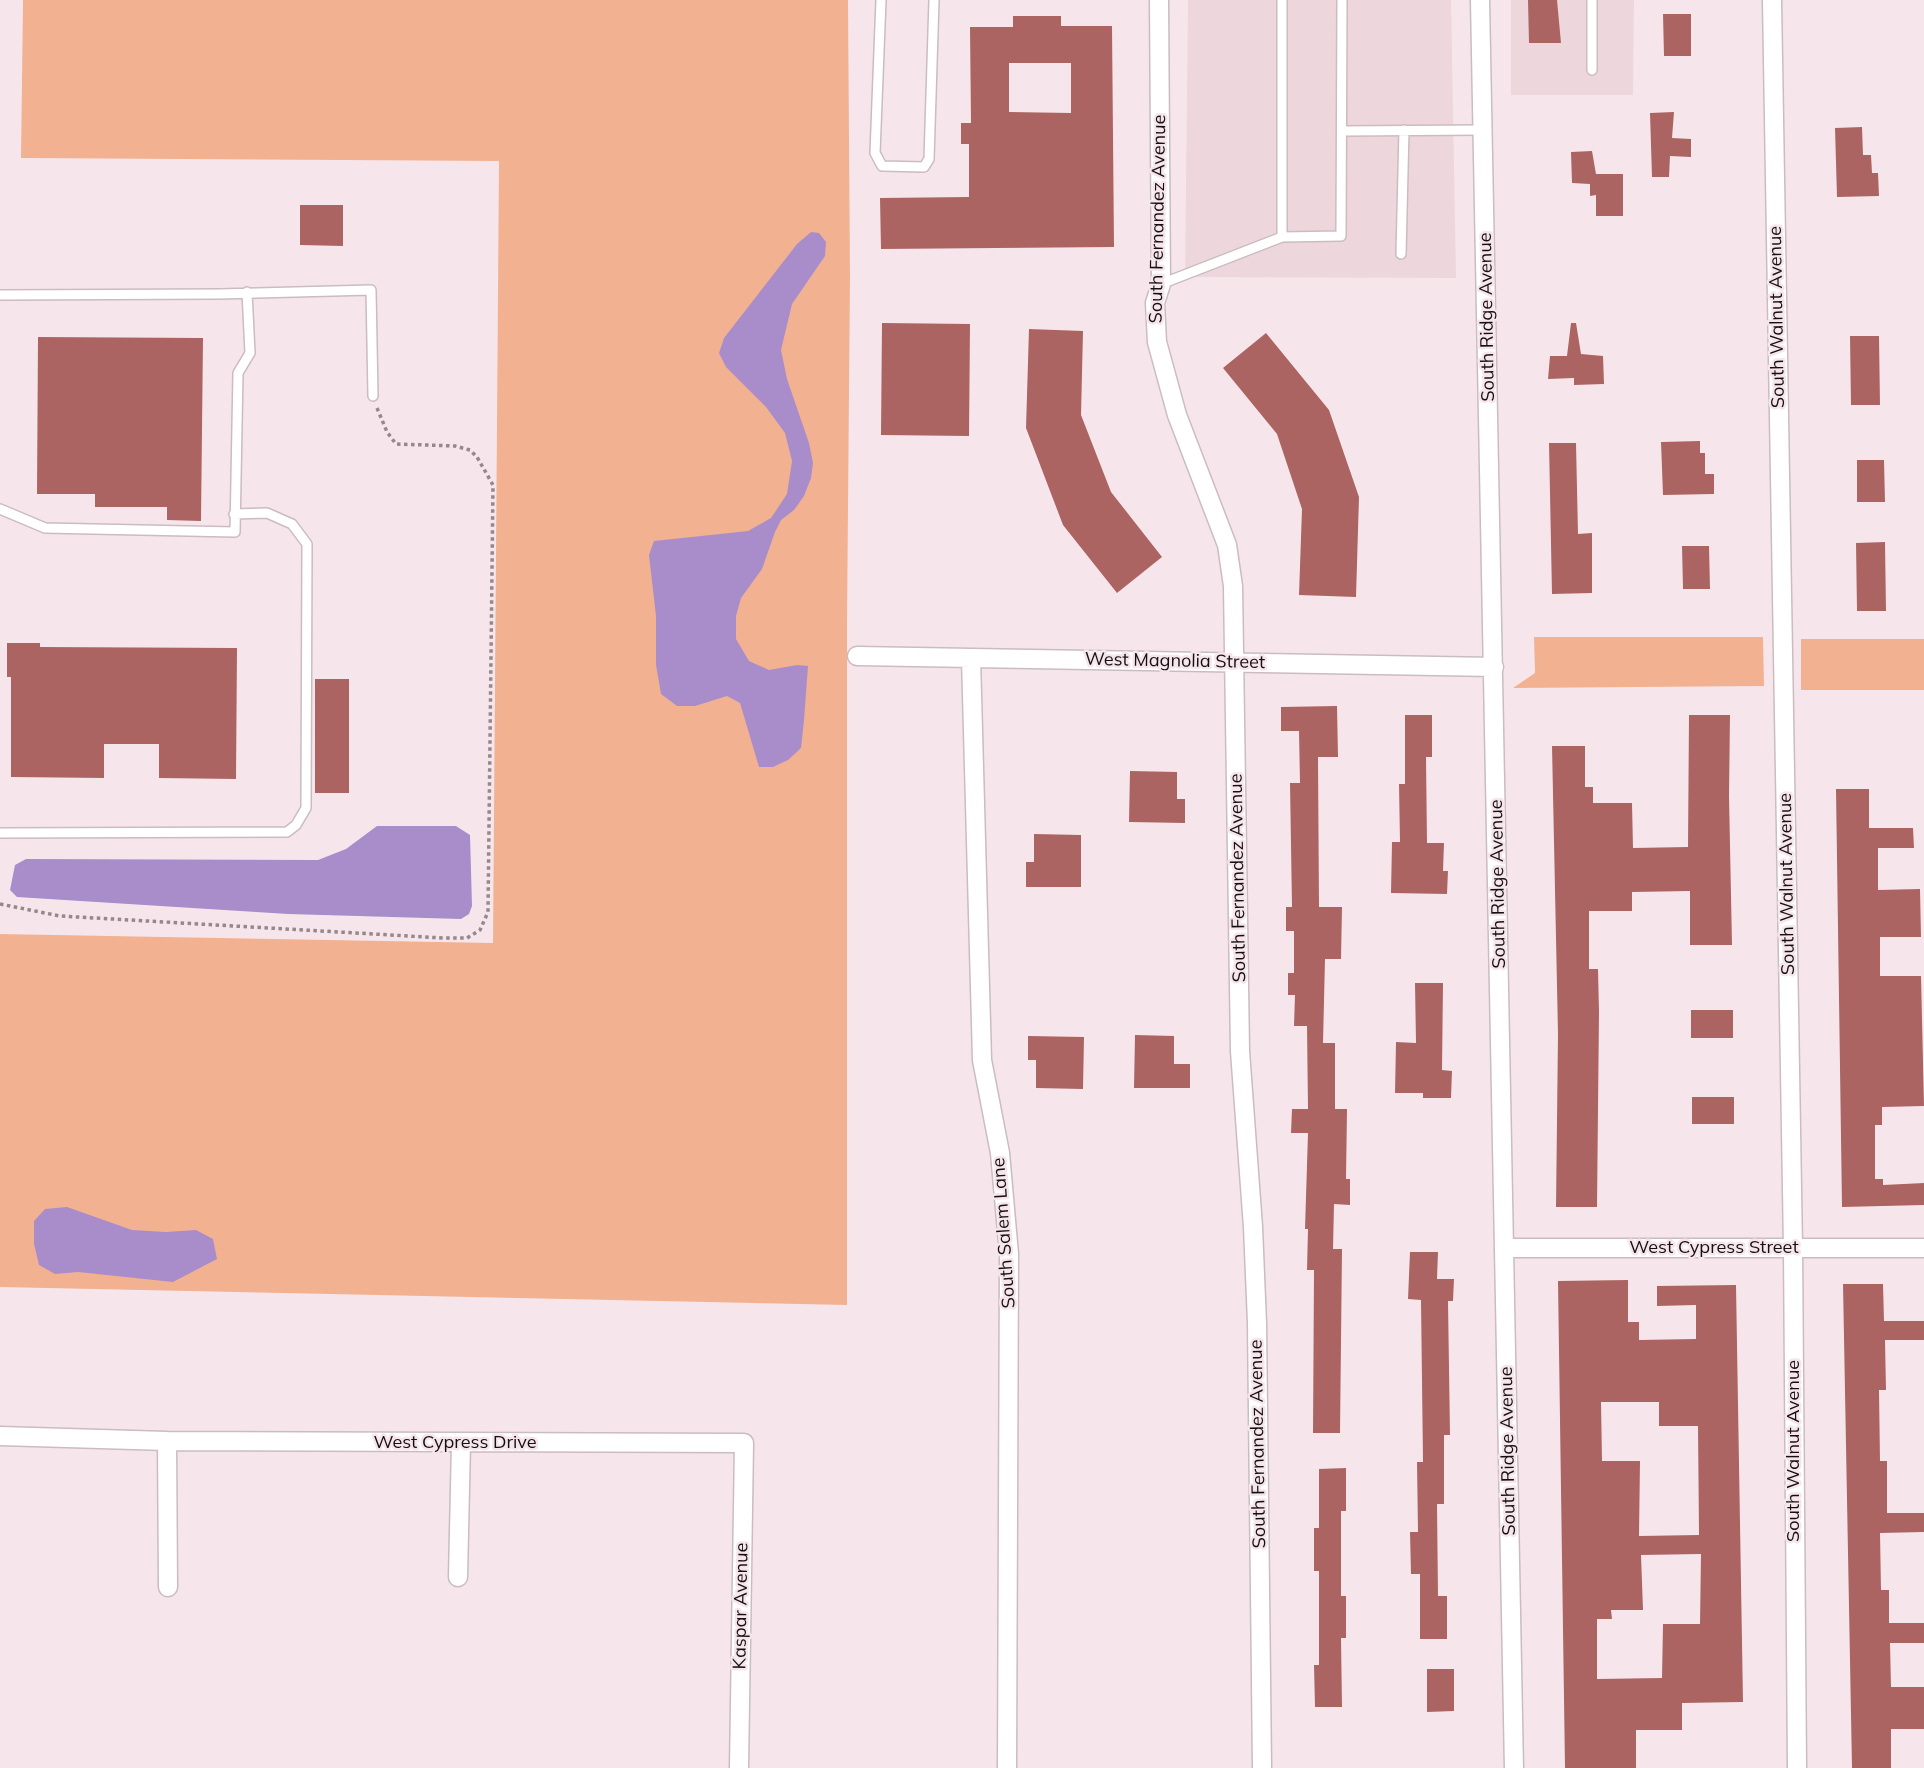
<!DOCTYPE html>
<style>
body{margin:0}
canvas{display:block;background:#f6e6eb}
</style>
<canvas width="1924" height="1768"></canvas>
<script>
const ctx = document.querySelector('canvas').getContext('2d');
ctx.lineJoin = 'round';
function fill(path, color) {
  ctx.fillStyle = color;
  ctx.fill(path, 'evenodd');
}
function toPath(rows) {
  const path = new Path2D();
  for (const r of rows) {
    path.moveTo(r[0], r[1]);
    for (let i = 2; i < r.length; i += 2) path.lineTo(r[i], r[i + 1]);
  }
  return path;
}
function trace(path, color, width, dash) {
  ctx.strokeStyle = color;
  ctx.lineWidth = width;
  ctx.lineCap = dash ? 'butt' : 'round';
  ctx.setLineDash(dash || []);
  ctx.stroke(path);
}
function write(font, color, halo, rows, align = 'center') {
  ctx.font = font + ' Mulish,sans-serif';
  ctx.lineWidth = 5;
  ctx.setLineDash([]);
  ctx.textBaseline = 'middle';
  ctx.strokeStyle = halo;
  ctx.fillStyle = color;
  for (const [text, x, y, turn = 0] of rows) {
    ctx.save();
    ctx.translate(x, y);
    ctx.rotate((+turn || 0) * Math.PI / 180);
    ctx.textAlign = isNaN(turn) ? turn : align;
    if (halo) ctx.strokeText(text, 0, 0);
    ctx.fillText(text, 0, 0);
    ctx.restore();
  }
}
const built = toPath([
 [1188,0,1451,0,1456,278,1185,277],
 [1511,0,1634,0,1633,95,1511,95]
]);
const green = toPath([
 [23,0,848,0,850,277,847,623,847,1305,0,1287,0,934,493,943,499,161,21,158],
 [1534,637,1763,637,1764,686,1513,688,1535,673],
 [1801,639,1924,639,1924,690,1801,690]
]);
const water = toPath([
 [811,232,819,233,826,242,825,256,792,304,781,350,787,379,809,443,813,463,811,478,804,496,794,510,781,520,775,532,762,569,741,598,736,616,736,639,749,661,769,670,797,665,808,666,804,720,801,748,788,760,773,767,759,767,740,703,727,696,695,706,677,706,661,694,656,665,656,616,649,555,654,541,748,531,771,518,787,494,792,461,785,433,766,407,726,367,719,353,724,338,797,244],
 [377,826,456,826,470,835,472,906,469,914,461,919,288,914,17,897,10,890,15,865,26,859,318,860,346,849],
 [67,1207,132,1230,166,1232,196,1230,213,1239,217,1259,173,1282,78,1272,55,1274,39,1265,34,1244,34,1221,45,1209]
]);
const building = toPath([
 [1528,0,1557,0,1561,43,1529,43],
 [1663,14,1691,14,1691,56,1664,56],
 [1013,16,1061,16,1061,26,1112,26,1114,247,881,249,880,198,969,197,969,144,961,144,961,123,971,123,970,27,1013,27],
 [1009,63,1071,63,1071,113,1009,112],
 [1674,112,1672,138,1691,139,1691,157,1670,156,1669,177,1652,177,1650,113],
 [1862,127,1863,155,1871,155,1872,173,1878,173,1879,196,1837,197,1835,128],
 [1592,151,1596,174,1623,174,1623,216,1596,216,1596,195,1590,196,1590,184,1572,183,1571,152],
 [300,205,343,205,343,246,300,245],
 [882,323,970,324,969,436,881,435],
 [1571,323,1576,323,1581,354,1603,356,1604,384,1574,385,1574,378,1548,379,1550,356,1567,356],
 [1029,329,1083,331,1081,415,1111,492,1162,557,1117,593,1063,525,1026,428],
 [1266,333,1329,410,1359,497,1356,597,1299,595,1302,509,1277,434,1223,368],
 [1850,336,1879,336,1880,405,1851,405],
 [38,337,203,338,201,521,167,520,167,507,95,507,95,494,37,494],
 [1700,441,1700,453,1705,453,1705,474,1714,474,1714,494,1663,495,1661,442],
 [1549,443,1576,443,1578,534,1592,533,1592,593,1552,594],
 [1857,460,1884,460,1885,502,1857,502],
 [1885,542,1886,611,1857,611,1856,543],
 [1682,546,1709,546,1710,589,1683,589],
 [7,643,40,643,40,647,237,648,236,779,159,778,159,744,104,744,104,778,11,777,11,677,7,677],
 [315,679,349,679,349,793,315,793],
 [1337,706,1338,757,1318,757,1319,907,1342,907,1341,959,1325,959,1323,1043,1335,1043,1335,1109,1347,1109,1346,1179,1350,1179,1350,1205,1334,1204,1333,1249,1342,1249,1340,1433,1313,1433,1314,1270,1307,1270,1308,1229,1305,1229,1308,1133,1291,1133,1292,1109,1308,1109,1307,1026,1294,1026,1295,995,1288,995,1288,973,1294,973,1294,931,1286,931,1286,907,1292,907,1290,783,1300,783,1299,731,1281,731,1281,707],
 [1405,715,1432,715,1432,757,1426,757,1427,843,1444,843,1443,871,1448,871,1447,894,1391,893,1392,842,1400,842,1399,784,1405,784],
 [1689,715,1730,715,1729,796,1732,945,1690,945,1690,891,1632,892,1632,911,1589,911,1589,969,1598,969,1599,1012,1597,1207,1556,1207,1558,1034,1552,746,1585,746,1585,787,1593,787,1593,803,1632,803,1633,848,1688,847],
 [1130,771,1177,772,1177,799,1185,799,1185,823,1129,822],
 [1836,789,1869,789,1869,828,1913,828,1914,848,1878,848,1878,890,1920,889,1921,937,1880,937,1880,976,1921,976,1924,1106,1882,1107,1882,1125,1875,1125,1875,1179,1883,1179,1883,1185,1924,1183,1924,1205,1842,1207],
 [1034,834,1081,835,1081,887,1026,887,1026,862,1034,862],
 [1415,983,1443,983,1442,1070,1452,1071,1451,1098,1423,1098,1423,1093,1395,1093,1396,1042,1416,1043],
 [1691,1010,1733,1010,1733,1038,1691,1038],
 [1135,1035,1174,1036,1174,1064,1190,1064,1190,1088,1134,1088],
 [1028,1036,1084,1037,1083,1089,1036,1088,1036,1060,1028,1060],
 [1692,1097,1734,1097,1734,1124,1692,1124],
 [1410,1252,1438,1252,1437,1279,1454,1279,1453,1301,1448,1301,1450,1435,1444,1435,1444,1504,1437,1504,1438,1596,1447,1596,1447,1639,1420,1639,1420,1574,1411,1574,1410,1532,1418,1532,1417,1462,1423,1462,1421,1300,1408,1299],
 [1628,1280,1628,1322,1639,1322,1639,1340,1696,1339,1696,1305,1657,1306,1657,1286,1736,1285,1743,1702,1682,1703,1682,1730,1636,1730,1636,1768,1565,1768,1558,1281],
 [1601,1402,1659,1402,1659,1426,1698,1426,1699,1535,1639,1536,1640,1461,1602,1461],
 [1701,1554,1700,1624,1663,1624,1662,1678,1597,1679,1597,1619,1612,1619,1611,1610,1643,1610,1641,1555],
 [1843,1284,1883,1284,1884,1321,1924,1321,1924,1340,1885,1340,1886,1390,1879,1390,1880,1461,1887,1461,1887,1513,1924,1513,1924,1532,1880,1533,1881,1590,1889,1590,1889,1623,1924,1623,1924,1643,1890,1643,1891,1687,1924,1687,1924,1729,1891,1729,1891,1768,1852,1768],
 [1346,1468,1346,1511,1341,1511,1341,1596,1346,1596,1346,1638,1341,1638,1342,1707,1315,1707,1314,1665,1319,1665,1319,1571,1314,1571,1314,1528,1319,1528,1319,1469],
 [1427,1669,1454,1669,1454,1711,1427,1712]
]);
const path = toPath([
 [0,904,60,916,443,938,467,938,480,930,488,912,493,485,477,457,470,450,455,446,396,444,387,432,377,408]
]);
const lane = toPath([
 [881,0,875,153,882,166,924,167,929,159,934,0],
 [1592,0,1592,70],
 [1342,131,1482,130],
 [1282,237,1341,236,1342,0],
 [1401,254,1404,130],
 [1161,284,1282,237,1282,0],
 [0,295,219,294,371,290,373,396],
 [0,509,45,528,235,532,238,373,250,353,247,292],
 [0,833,287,832,296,825,306,808,307,544,292,524,267,513,234,514]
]);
const street = toPath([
 [1159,0,1161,284,1155,303,1157,342,1177,415,1227,545,1233,586,1240,1051,1253,1227,1257,1323,1262,1768],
 [1480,0,1514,1768],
 [1772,0,1793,1248,1797,1768],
 [857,656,1494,667],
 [971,658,982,1060,1000,1153,1009,1254,1007,1768],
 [1504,1248,1924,1248],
 [0,1436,167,1441,744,1443,739,1768],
 [167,1441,168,1587],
 [458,1577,461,1443]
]);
const streetNames = [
 ["South Fernandez Avenue",1158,219,-89],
 ["South Ridge Avenue",1487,317,-91],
 ["South Walnut Avenue",1777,317,-91],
 ["West Magnolia Street",1175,661,1],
 ["South Fernandez Avenue",1238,878,-91],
 ["South Ridge Avenue",1498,884,-91],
 ["South Walnut Avenue",1787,884,-91],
 ["South Salem Lane",1004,1233,-94],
 ["West Cypress Street",1714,1248],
 ["West Cypress Drive",455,1443],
 ["South Fernandez Avenue",1258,1444,-91],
 ["South Ridge Avenue",1508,1451,-91],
 ["South Walnut Avenue",1794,1451,-90],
 ["Kaspar Avenue",741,1606,-89]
];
fill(built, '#eed6dd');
fill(green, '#f2b292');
fill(water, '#a98dca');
fill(building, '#ac6462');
trace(lane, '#cbbcc0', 12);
trace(street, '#cbbcc0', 21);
trace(path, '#94888c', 3.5, [3.5, 3.5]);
trace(lane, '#fff', 9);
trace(street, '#fff', 18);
write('18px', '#140f10', '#f6e6eb', streetNames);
</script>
